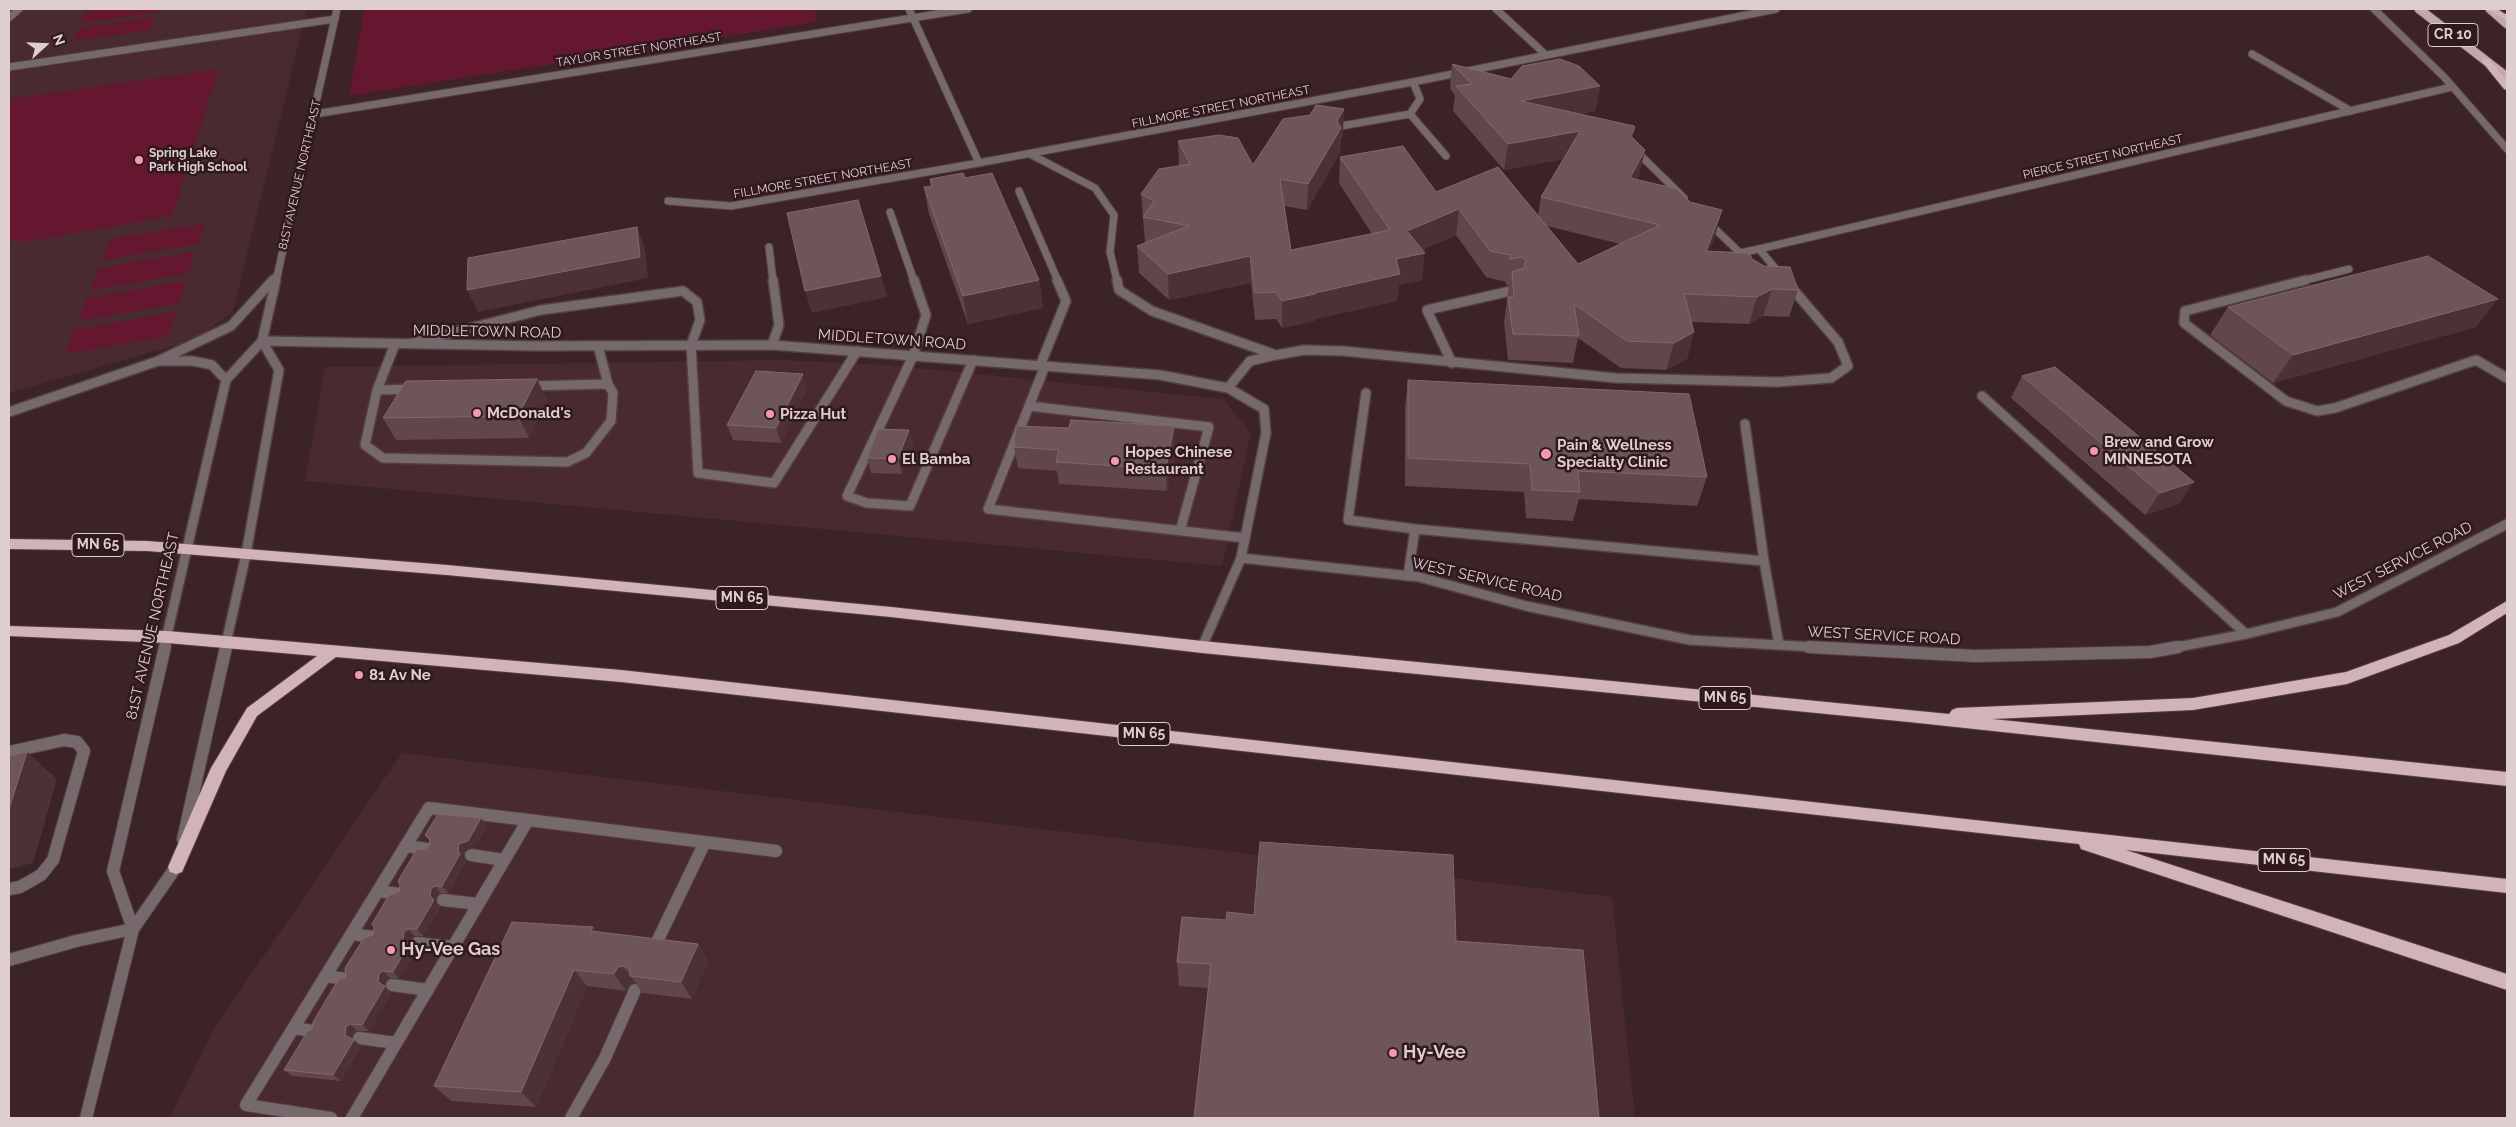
<!DOCTYPE html>
<style>
body{margin:0}
#map{position:relative;width:2516px;height:1127px;overflow:hidden;background:#3b2327;font-family:Raleway,sans-serif}
canvas{display:block}
.frame{position:absolute;inset:0;border:10px solid #dfced0;pointer-events:none}
.north{position:absolute;left:20px;top:20px;width:50px;height:50px;-webkit-text-stroke:4px #30191e;paint-order:stroke;rotate:70deg;font-size:14px;font-weight:700;line-height:20px;text-align:center;color:#dfced0}
.north::after{content:'';display:block;margin:auto;width:18px;height:22px;background:#dfced0;clip-path:polygon(50% 0,100% 100%,50% 72%,0 100%)}
</style>
<div id="map">
<canvas width="2516" height="1127"></canvas>
<div class="frame"></div>
<div class="north">N</div>
</div>
<script>
const ctx = document.querySelector('canvas').getContext('2d');
ctx.lineJoin = 'round';
function fill(path, color) {
  ctx.fillStyle = color;
  ctx.fill(path, 'evenodd');
}
function toPath(rows) {
  const path = new Path2D();
  for (const r of rows) {
    path.moveTo(r[0], r[1]);
    for (let i = 2; i < r.length; i += 2) path.lineTo(r[i], r[i + 1]);
  }
  return path;
}
function trace(path, color, width, dash) {
  ctx.strokeStyle = color;
  ctx.lineWidth = width;
  ctx.lineCap = dash ? 'butt' : 'round';
  ctx.setLineDash(dash || []);
  ctx.stroke(path);
}
function write(font, color, halo, rows, align = 'center') {
  ctx.font = font + ' Raleway,sans-serif';
  ctx.lineWidth = 5;
  ctx.setLineDash([]);
  ctx.textBaseline = 'middle';
  ctx.strokeStyle = halo;
  ctx.fillStyle = color;
  for (const [text, x, y, turn = 0] of rows) {
    ctx.save();
    ctx.translate(x, y);
    ctx.rotate((+turn || 0) * Math.PI / 180);
    ctx.textAlign = isNaN(turn) ? turn : align;
    if (halo) ctx.strokeText(text, 0, 0);
    ctx.fillText(text, 0, 0);
    ctx.restore();
  }
}
const built = toPath([
 [9,9,307,9,233,312,194,340,9,393],
 [781,360,888,365,1223,399,1251,433,1222,566,305,481,325,367],
 [402,753,1612,897,1635,1118,170,1118,214,1029]
]);
const green = toPath([
 [94,9,158,9,157,12,81,23,87,10],
 [364,9,814,9,818,22,349,96],
 [155,17,150,30,72,41,79,28],
 [219,69,172,216,30,241,9,241,9,99],
 [204,224,198,244,102,260,111,239],
 [195,252,189,273,91,290,99,268],
 [186,281,179,303,78,321,87,298],
 [176,312,168,336,65,354,74,330]
]);
const serviceFar2 = toPath([
 [9,18,19,9],
 [2252,54,2351,111],
 [9,67,335,19],
 [1413,82,1420,99,1410,114,1446,156],
 [1341,126,1410,114],
 [1633,148,1684,198],
 [1030,154,1095,188,1114,215,1110,252,1117,281],
 [1019,191,1058,281],
 [890,212,914,281],
 [1708,222,1740,253,1759,249,1786,281],
 [769,247,773,281],
 [272,281,278,274],
 [2302,281,2349,269]
]);
const serviceFar1 = toPath([
 [914,280,926,315,913,356,847,496,867,503,910,506,973,360],
 [1117,280,1119,290,1152,311,1276,355,1304,350,1343,351,1616,378,1778,382,1831,378,1848,366,1838,342,1785,280],
 [2306,280,2185,311,2184,323,2286,401,2317,411,2335,408,2476,360,2507,378],
 [412,343,541,310,683,291,697,302,700,320,691,345,698,473,774,483,857,351],
 [395,344,377,390,414,389],
 [772,345,779,325,773,280],
 [598,346,608,384],
 [1452,363,1427,310,1515,290],
 [1040,366,1066,301,1057,280],
 [1045,366,988,509,1245,538],
 [226,380,212,365,193,361,158,361,231,326,273,280],
 [1228,388,1250,361,1275,355],
 [377,390,365,445,383,458,567,462,586,453,611,421,613,393,608,384,528,386],
 [1366,393,1348,520,1415,529],
 [1982,396,2246,634],
 [1029,406,1209,427,1180,531],
 [9,412,158,361],
 [1745,424,1764,561],
 [1408,576,1415,529,1764,561,1779,645]
]);
const service = toPath([
 [9,752,64,740,77,742,84,751,53,860,41,875,20,887,9,889],
 [405,846,428,849],
 [471,855,504,860],
 [378,891,399,894],
 [443,900,478,904],
 [351,934,373,937],
 [417,943,453,947],
 [654,948,705,842],
 [325,976,346,979],
 [392,985,428,990],
 [293,1028,313,1031],
 [359,1038,396,1043],
 [331,1118,246,1105,429,808,528,820],
 [352,1118,528,820,776,851],
 [571,1118,605,1058,635,990]
]);
const minorFar2 = toPath([
 [909,9,979,163],
 [1496,9,1546,55],
 [2374,9,2444,77,2507,149],
 [315,114,968,9],
 [668,201,731,206,973,164,1413,82,1776,9],
 [1759,249,2452,87]
]);
const minorFar1 = toPath([
 [262,341,537,346,772,345,1160,375,1228,388,1264,409,1266,433,1241,558,1202,647],
 [1241,558,1419,577,1526,606,1690,640,1832,648],
 [2172,648,2246,634,2337,612,2507,524]
]);
const minor = toPath([
 [1809,647,1975,656,2150,652,2178,647],
 [9,960,76,941,133,929]
]);
const tertiaryFar2 = toPath([
 [276,281,337,9]
]);
const tertiaryFar1 = toPath([
 [164,648,226,380,262,341,276,280],
 [225,648,246,554,279,370,262,341]
]);
const tertiary = toPath([
 [183,839,226,647],
 [133,929,113,871,165,647],
 [86,1118,133,929,176,867,178,860]
]);
const primary = toPath([
 [2419,9,2507,77],
 [2490,9,2507,24]
]);
const trunk = toPath([
 [2487,9,2497,9,2507,15,2507,21,2487,9],
 [2483,59,2489,59,2507,81,2507,90,2504,89,2483,63,2483,59],
 [9,539,147,541,447,565,891,607,1202,641,1949,714,1952,710,1957,708,2193,698,2346,672,2449,635,2507,601,2507,613,2459,643,2347,684,2193,710,1992,719,2507,772,2507,786,1909,722,1202,653,891,617,447,575,147,551,9,549,9,539],
 [9,626,167,631,621,670,2507,879,2507,893,2126,850,2507,974,2507,990,2087,851,2081,849,2079,844,621,682,336,657,257,716,226,771,182,872,176,874,170,872,168,867,211,768,247,708,317,656,167,643,9,636,9,626]
]);
const wall = toPath([
 [1452,64,1511,79,1600,86,1595,111,1581,114,1633,138,1639,176,1637,180,1690,202,1722,210,1715,236,1709,251,1752,259,1798,290,1789,317,1763,316,1749,324,1692,322,1694,332,1687,359,1666,370,1621,368,1578,338,1573,363,1508,360,1504,323,1509,285,1506,285,1506,282,1486,277,1456,235,1422,250,1422,280,1399,285,1397,301,1314,319,1314,321,1282,328,1276,319,1255,320,1251,283,1169,300,1139,273,1137,246,1145,243,1141,194,1179,166,1178,141,1253,165,1343,135,1341,138,1340,153,1307,210,1284,206,1291,250,1372,234,1339,183,1340,157,1436,192,1538,215,1541,197,1563,159,1504,170,1453,111,1455,95,1450,89],
 [1547,226,1620,244,1578,264],
 [965,178,1039,280,1043,308,968,324,929,214,924,187,931,186,930,179],
 [2228,307,2476,327,2273,383,2210,335],
 [2022,376,2179,504,2145,515,2011,398],
 [537,379,547,400,529,438,396,440,383,418],
 [1408,380,1707,477,1697,506,1579,499,1573,521,1526,518,1524,492,1405,486,1405,408],
 [807,389,781,443,733,440,727,425],
 [1174,426,1175,448,1167,491,1059,484,1057,471,1018,468,1014,447,1069,428],
 [909,430,913,445,902,474,871,473,867,458],
 [487,825,474,848,465,851,464,857,466,861,448,893,440,893,436,896,436,902,440,907,423,936,414,936,410,939,410,945,415,950,399,978,390,978,386,981,385,987,391,993,369,1031,357,1031,353,1034,352,1039,361,1046,341,1081,292,1076,284,1070,312,1029,429,846,430,840,425,835],
 [593,927,597,932,698,944,708,961,692,999,642,993,635,982,630,984,626,991,587,986,536,1107,451,1101,434,1086],
 [1456,941,1208,988,1179,986,1177,962]
]);
const shadedWall = toPath([
 [1600,86,1595,111,1517,126,1521,101],
 [1344,109,1343,135,1341,138,1340,153,1307,210,1308,184,1337,121],
 [1635,127,1630,153,1631,136],
 [1580,131,1575,157,1504,170,1508,144],
 [1645,150,1639,176,1625,204,1630,178],
 [1459,209,1456,235,1405,257,1407,231],
 [1722,210,1715,236,1699,278,1706,251],
 [637,227,645,248,648,278,478,312,467,290],
 [1425,253,1422,280,1399,285,1397,301,1314,319,1314,321,1282,328,1282,301,1315,293,1396,259],
 [1250,256,1251,283,1169,300,1168,274],
 [881,276,887,297,812,313,805,291],
 [1039,280,1043,308,968,324,963,296],
 [1772,289,1763,316,1749,324,1757,297],
 [2498,299,2476,327,2273,383,2293,355],
 [1694,332,1687,359,1666,370,1674,343],
 [803,374,807,389,781,443,776,428],
 [537,379,547,400,529,438,518,416],
 [1174,426,1175,448,1167,491,1166,469],
 [909,430,913,445,902,474,898,459],
 [2194,482,2179,504,2145,515,2160,493],
 [27,752,57,779,33,863,9,869,9,809],
 [481,818,487,825,474,848,465,851,464,857,466,861,448,893,442,886,458,850,459,844],
 [435,886,440,893,436,896,436,902,440,907,423,936,417,929,430,896,431,889],
 [593,927,605,944,591,931],
 [408,929,414,936,410,939,410,945,415,950,399,978,393,972,403,939,404,932],
 [698,944,708,961,692,999,681,982],
 [623,966,635,982,630,984,626,991,614,974,618,967],
 [574,970,587,986,536,1107,521,1092],
 [383,971,390,978,386,981,385,987,391,993,369,1031,362,1025,379,974],
 [350,1024,357,1031,353,1034,352,1041,345,1035,346,1027],
 [354,1040,361,1046,341,1081,333,1075]
]);
const building = toPath([
 [1560,59,1579,66,1600,86,1521,101,1634,126,1635,127,1631,136,1645,150,1630,178,1677,189,1690,202,1722,210,1706,251,1749,253,1752,259,1764,266,1790,267,1798,290,1772,289,1757,297,1684,294,1694,332,1674,343,1627,341,1574,304,1579,336,1513,334,1508,297,1514,297,1512,272,1524,268,1526,261,1522,257,1510,259,1510,255,1490,251,1459,209,1407,231,1425,253,1396,259,1400,274,1315,293,1315,294,1282,301,1276,292,1255,293,1250,256,1168,274,1137,246,1189,226,1143,217,1154,201,1141,194,1159,169,1190,164,1178,141,1219,135,1238,138,1253,165,1283,119,1310,115,1316,105,1344,109,1337,121,1341,128,1308,184,1280,179,1291,250,1390,230,1340,157,1403,146,1436,192,1498,167,1578,264,1660,225,1541,197,1580,131,1508,144,1456,86,1472,84,1452,64,1511,79,1522,66,1560,59],
 [963,173,965,178,992,173,1039,280,963,296,924,187,932,186,930,179,963,173],
 [858,200,881,276,805,291,787,213,858,200],
 [637,227,640,257,467,290,468,258,637,227],
 [2428,256,2498,299,2293,355,2228,307,2428,256],
 [2055,367,2194,482,2160,493,2022,376,2055,367],
 [756,371,803,374,776,428,727,425,756,371],
 [537,379,518,416,383,418,406,381,537,379],
 [1408,380,1689,394,1707,477,1578,471,1580,492,1532,490,1530,464,1408,458,1408,380],
 [1071,420,1174,426,1166,469,1056,462,1059,450,1014,447,1016,426,1069,428,1071,420],
 [878,429,909,430,898,459,867,458,878,429],
 [27,752,9,809,9,756,27,752],
 [438,814,481,818,468,841,459,844,458,850,460,854,442,886,435,886,431,889,430,896,434,900,417,929,408,929,404,932,403,939,409,944,393,972,383,971,379,974,378,982,385,986,362,1025,350,1024,346,1027,345,1035,354,1040,333,1075,284,1070,307,1032,312,1029,313,1022,338,980,346,977,345,968,364,938,373,935,374,928,372,924,389,895,399,892,400,885,398,881,417,849,425,849,429,846,430,840,425,835,438,814],
 [1260,842,1453,855,1456,941,1583,950,1599,1118,1194,1118,1211,964,1177,962,1182,917,1226,920,1227,912,1254,915,1260,842],
 [512,922,593,927,591,931,698,944,681,982,630,976,630,969,623,966,618,967,614,974,574,970,521,1092,434,1086,512,922]
]);
const markers = [
 [139,160,5,"#f39aaa"],
 [477,413,5,"#f39aaa"],
 [770,414,5,"#f39aaa"],
 [2094,451,5,"#f39aaa"],
 [1546,454,6,"#f39aaa"],
 [892,459,5,"#f39aaa"],
 [1115,461,5,"#f39aaa"],
 [359,675,5,"#f39aaa"],
 [391,950,5,"#f39aaa"],
 [1393,1053,5,"#f39aaa"]
];
const farStreetnames = [
 ["TAYLOR STREET NORTHEAST",639,50,-9],
 ["FILLMORE STREET NORTHEAST",1221,107,-11],
 ["PIERCE STREET NORTHEAST",2103,157,-13],
 ["81ST AVENUE NORTHEAST",300,175,-77],
 ["FILLMORE STREET NORTHEAST",823,179,-10]
];
const farPoinames = [
 ["Spring Lake",149,153],
 ["Park High School",149,167]
];
const shields = [
 [2453,35,50],
 [98,545,52],
 [742,598,52],
 [1725,698,52],
 [1144,734,52],
 [2284,860,52]
];
const shieldNames = [
 ["CR 10",2453,35],
 ["MN 65",98,545],
 ["MN 65",742,598],
 ["MN 65",1725,698],
 ["MN 65",1144,734],
 ["MN 65",2284,860]
];
const streetNames = [
 ["MIDDLETOWN ROAD",487,332,1],
 ["MIDDLETOWN ROAD",892,340,4],
 ["WEST SERVICE ROAD",2403,561,-27],
 ["WEST SERVICE ROAD",1487,580,13],
 ["81ST AVENUE NORTHEAST",153,626,-77],
 ["WEST SERVICE ROAD",1884,636,3]
];
const poiNames = [
 ["McDonald's",487,413],
 ["Pizza Hut",780,414],
 ["Brew and Grow",2104,442],
 ["MINNESOTA",2104,459],
 ["Pain & Wellness",1557,445],
 ["Specialty Clinic",1557,462],
 ["Hopes Chinese",1125,452],
 ["Restaurant",1125,469],
 ["El Bamba",902,459],
 ["81 Av Ne",369,675]
];
const nearPoinames = [
 ["Hy-Vee Gas",401,950],
 ["Hy-Vee",1403,1053]
];
fill(built, '#492a30');
fill(green, '#64172e');
trace(serviceFar2, '#553e42', 9);
trace(serviceFar1, '#553e42', 12);
trace(service, '#553e42', 14);
trace(minorFar2, '#553e42', 9);
trace(minorFar1, '#553e42', 12);
trace(minor, '#553e42', 14);
trace(tertiaryFar2, '#553e42', 9);
trace(tertiaryFar1, '#553e42', 12);
trace(tertiary, '#553e42', 14);
trace(primary, '#553e42', 11);
trace(trunk, '#553e42', 2);
trace(serviceFar2, '#76696b', 7);
trace(serviceFar1, '#76696b', 9);
trace(service, '#76696b', 12);
trace(minorFar2, '#76696b', 7);
trace(minorFar1, '#76696b', 9);
trace(minor, '#76696b', 12);
trace(tertiaryFar2, '#76696b', 7);
trace(tertiaryFar1, '#76696b', 9);
trace(tertiary, '#76696b', 12);
trace(primary, '#c2a7ab', 9);
fill(trunk, '#d1b3b8');
fill(wall, '#61464a');
fill(shadedWall, '#4c3236');
fill(building, '#6e5558');
trace(building, '#80686b', 1);
for (const [x, y, r, color] of markers) {
  const dot = new Path2D();
  dot.arc(x, y, r, 0, 2 * Math.PI);
  ctx.fillStyle = color;
  ctx.fill(dot);
  trace(dot, '#30191e', 2);
}
write('12px', '#dfced0', '#30191e', farStreetnames);
write('bold 12px', '#dfced0', '#30191e', farPoinames, 'left');
for (const [x, y, w] of shields) {
  const box = new Path2D();
  box.roundRect(x - w / 2, y - 11.5, w, 23, 4);
  ctx.fillStyle = '#30191e';
  ctx.fill(box);
  trace(box, '#dfced0', 1);
}
write('bold 14px', '#dfced0', null, shieldNames);
write('15px', '#dfced0', '#30191e', streetNames);
write('bold 15px', '#dfced0', '#30191e', poiNames, 'left');
write('bold 18px', '#dfced0', '#30191e', nearPoinames, 'left');
</script>
